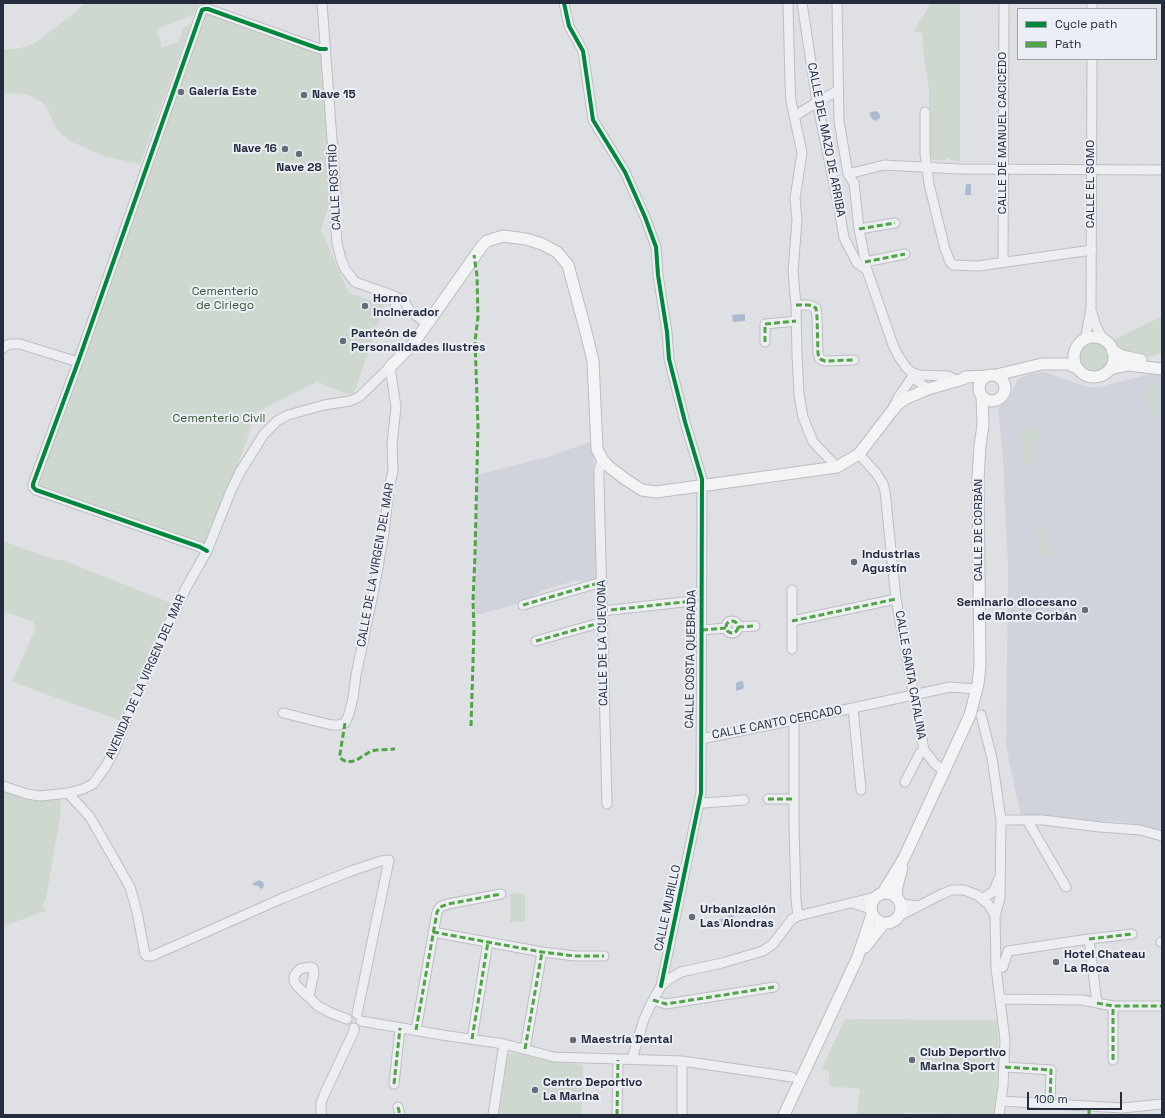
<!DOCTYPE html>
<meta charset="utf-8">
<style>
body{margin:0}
#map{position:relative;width:1165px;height:1118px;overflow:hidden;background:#dfe0e4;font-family:"Space Grotesk",sans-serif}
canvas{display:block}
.frame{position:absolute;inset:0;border:4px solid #252c3e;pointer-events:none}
.legend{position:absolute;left:1017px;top:8px;width:140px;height:52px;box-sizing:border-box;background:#ebeef5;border:1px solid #9ca0ac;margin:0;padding:5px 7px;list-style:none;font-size:12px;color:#252c3e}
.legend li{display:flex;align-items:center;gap:8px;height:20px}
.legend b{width:20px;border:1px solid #9ca0ac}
.scale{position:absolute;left:1027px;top:1092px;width:95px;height:18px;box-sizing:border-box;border:2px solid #252c3e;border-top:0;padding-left:5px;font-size:12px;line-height:14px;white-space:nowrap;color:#252c3e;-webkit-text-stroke:3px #ebeef5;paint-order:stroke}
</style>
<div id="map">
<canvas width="1165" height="1118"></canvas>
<div class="frame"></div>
<ul class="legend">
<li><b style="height:5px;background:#00873e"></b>Cycle path</li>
<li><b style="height:5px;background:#50a446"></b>Path</li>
</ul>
<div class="scale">100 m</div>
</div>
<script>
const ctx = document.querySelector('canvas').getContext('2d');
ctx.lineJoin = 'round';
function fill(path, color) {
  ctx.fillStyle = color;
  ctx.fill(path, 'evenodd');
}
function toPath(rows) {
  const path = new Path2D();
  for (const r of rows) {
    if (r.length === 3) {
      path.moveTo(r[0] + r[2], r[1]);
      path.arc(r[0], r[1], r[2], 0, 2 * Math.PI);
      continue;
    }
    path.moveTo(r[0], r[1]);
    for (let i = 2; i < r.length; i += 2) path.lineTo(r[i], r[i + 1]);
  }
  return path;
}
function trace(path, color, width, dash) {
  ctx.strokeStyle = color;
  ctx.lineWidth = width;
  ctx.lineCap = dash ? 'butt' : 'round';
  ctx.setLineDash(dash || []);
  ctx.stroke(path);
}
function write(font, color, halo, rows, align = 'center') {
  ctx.font = font + ' "Space Grotesk",sans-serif';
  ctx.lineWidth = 4;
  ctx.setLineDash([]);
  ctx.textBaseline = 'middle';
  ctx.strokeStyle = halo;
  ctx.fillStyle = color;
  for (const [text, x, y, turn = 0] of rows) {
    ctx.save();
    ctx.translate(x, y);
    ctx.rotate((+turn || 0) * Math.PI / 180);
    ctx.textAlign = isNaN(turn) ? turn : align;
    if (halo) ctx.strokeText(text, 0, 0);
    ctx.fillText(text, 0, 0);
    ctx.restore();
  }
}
const built = toPath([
 [1042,372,1047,373,1087,387,1099,387,1154,373,1162,374,1162,833,1118,821,1075,822,1021,817,1006,746,1008,569,1003,459,998,409,1008,400,1018,379,1030,374],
 [593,441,597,581,574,581,544,590,520,603,480,614,474,614,477,507,477,475,547,457]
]);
const green = toPath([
 [85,3,199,3,194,14,157,29,162,48,178,42,184,27,191,24,140,164,106,157,72,142,62,135,55,127,48,109,42,102,26,94,3,93,3,49,16,49,34,44,72,15],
 [931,3,960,3,960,161,950,160,950,158,946,158,945,160,932,160,930,157,929,91,924,57,922,33,913,32],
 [205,13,323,55,333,193,321,230,349,293,385,305,353,396,317,382,257,412,210,540,205,546,35,486],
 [1162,316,1162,352,1151,357,1131,353,1118,346,1113,340],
 [1093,357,15],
 [1148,385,1156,385,1157,415,1149,415],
 [1031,428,1031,430,1038,429,1039,441,1032,442,1034,463,1024,464,1019,429],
 [1047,529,1050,554,1039,555,1036,530],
 [3,541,44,556,57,560,63,560,171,603,122,721,12,682,36,627,32,621,3,611],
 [3,790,60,798,61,812,46,898,43,905,46,911,3,926],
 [511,893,525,894,525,922,510,922],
 [845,1019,997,1020,999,1052,995,1114,904,1113,904,1115,857,1115,860,1089,829,1086,829,1072,822,1068],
 [511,1052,554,1062,583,1065,582,1115,499,1115,507,1057,508,1054]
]);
const water = toPath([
 [875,111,878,112,880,115,880,118,876,121,872,119,869,113],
 [966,184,971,184,971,195,965,195],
 [745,314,745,321,733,322,732,315],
 [741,681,743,681,744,687,743,689,736,691,736,683],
 [257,881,260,880,263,882,264,885,263,888,261,889,258,886,253,885,253,883],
 [733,914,736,921,721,928,718,920]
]);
const minor = toPath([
 [322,3,336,194,335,218,337,243,341,259,345,269,355,282,392,295,404,301,410,311,426,323],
 [564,3,569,26,583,51,593,120,625,172,645,217,656,247,658,275,667,332,669,359,685,422,702,479,701,793,661,986],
 [788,3,790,83,791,101,802,153,795,198,797,220,793,272,796,305,797,355,799,394,803,417,813,442,837,467],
 [802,3,817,102,839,208,844,238,857,263,867,270],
 [837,3,839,121,848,174,854,183,859,229,867,270,893,345,899,357,906,367,911,372,919,375,948,376,957,380],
 [1092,3,1092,9],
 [925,112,925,153,929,184,945,249,950,262,953,265,978,266,1092,250],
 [795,116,817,102,837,91],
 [848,174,884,165,959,169,1162,170],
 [859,229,895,223],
 [865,262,905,254],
 [1003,262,1004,3],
 [392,295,397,309],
 [796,305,809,305,816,308,817,317,818,354,820,359,825,361,854,360],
 [1092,313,1096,326,1104,341],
 [1085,340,1091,308,1092,59],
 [765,342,765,324,796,321],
 [3,348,9,344,20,344,78,362],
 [911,379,915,379,928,389],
 [893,408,899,396,911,379],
 [859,454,876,473,883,484,885,491,896,599,924,750,935,764,944,771],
 [602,459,599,470,599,482,607,804],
 [207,551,200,547,36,490,33,487,33,484,78,362,202,10,205,9,208,9,320,49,326,49],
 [523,605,602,582],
 [602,611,702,600],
 [732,627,6],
 [792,621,896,599],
 [738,627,755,626],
 [702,630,726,628],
 [536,641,603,622],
 [792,649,792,590],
 [853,708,861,790],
 [283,713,332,725,338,725,345,723,349,714,353,698,356,675,374,589,384,533,389,488,393,471,392,444,396,407,390,367],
 [981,715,992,758,1001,820,1000,898,995,916],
 [794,720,794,826,796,900,798,916],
 [701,739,853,708,950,687,977,689],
 [905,782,920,753,924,750],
 [3,786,27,794,40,796,68,793,83,789,93,784,106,766,114,751,148,668,186,588,207,551,230,493,240,472,264,434,277,421,288,415,324,405,350,401,359,397,390,367],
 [68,793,90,817,130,887,137,912,145,954,147,956,152,956,283,898,351,871,381,861,389,860,357,1014],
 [768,799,794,799],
 [699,802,704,803,744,800],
 [1001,820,1043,820,1100,827,1140,830,1162,836],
 [1027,820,1066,887],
 [982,899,994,891,998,880],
 [852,903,871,909],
 [901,904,919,906],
 [899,916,942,894,952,890,964,890,977,895,988,904,992,910,995,916,996,968,1005,1040,1003,1086,999,1115],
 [433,932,542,952,575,956,604,956],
 [1089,939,1132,934],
 [1161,942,1162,942],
 [996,968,1003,967,1008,951,1089,939,1097,1003],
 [309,996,314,973,313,968,310,967,300,969,296,973,294,977,294,981,297,986,318,1006,331,1013,347,1019],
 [1000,999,1082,1000,1113,1006,1162,1006],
 [653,1000,666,1004,774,987],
 [361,1021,442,1035,504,1044,554,1057,682,1061,792,1077],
 [416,1030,437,912,440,907,448,904,501,894],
 [472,1039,488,942],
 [525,1049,542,952],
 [632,1059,644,1019,653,1000,661,986,669,979,681,972,722,963,763,951,773,944,792,919,798,916,875,897],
 [1113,1060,1113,1006],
 [1005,1067,1051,1070,1050,1104],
 [394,1084,400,1028],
 [1002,1101,1122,1108,1162,1104],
 [398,1107,400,1115],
 [321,1115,321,1103,324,1095,354,1031,354,1028],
 [493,1115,504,1044],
 [617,1115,618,1060],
 [682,1115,682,1061]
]);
const major = toPath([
 [1094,357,20],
 [1112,350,1122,356,1141,360],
 [390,367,413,344,482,246,487,241,503,236,526,239,542,244,557,252,568,265,587,336,593,361,597,449,602,459,608,466,625,479,642,490,656,492,837,467,859,454,892,411,899,403,907,398,928,389,963,379,965,377,986,376],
 [1110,369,1128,365,1162,369],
 [996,375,1042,364,1068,364,1077,368],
 [992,388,13],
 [886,908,15],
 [882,894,904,858,970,715,978,684,980,666,978,479,980,446,983,425,982,397],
 [896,897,897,886,902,868],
 [865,947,884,923],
 [784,1115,857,959,872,915]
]);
const quiet = toPath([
 [859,229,895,223],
 [865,262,905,254],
 [796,305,809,305,816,308,817,317,818,354,820,359,825,361,854,360],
 [765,342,765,324,796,321],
 [523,605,602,582],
 [602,611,702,600],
 [732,627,6],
 [792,621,896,599],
 [738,627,755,626],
 [702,630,726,628],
 [536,641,603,622],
 [345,723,340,754,340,758,343,760,347,762,355,761,371,751,377,750,395,749],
 [471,726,474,629,473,601,475,555,478,426,475,341,478,317,477,276,474,255],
 [768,799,794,799],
 [433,932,542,952,575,956,604,956],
 [1089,939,1132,934],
 [1161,942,1162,942],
 [653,1000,666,1004,774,987],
 [1097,1003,1113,1006,1162,1006],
 [416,1030,437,912,440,907,448,904,501,894],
 [472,1039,488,942],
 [525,1049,542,952],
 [1113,1060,1113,1006],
 [1005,1067,1051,1070,1050,1104],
 [394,1084,400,1028],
 [398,1107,400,1115],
 [617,1115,618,1060],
 [1089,1115,1089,1106]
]);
const cycleway = toPath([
 [564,3,569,26,583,51,593,120,625,172,645,217,656,247,658,275,667,332,669,359,685,422,702,479,701,793,661,986],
 [207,551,200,547,36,490,33,487,33,484,78,362,202,10,205,9,208,9,320,49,326,49]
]);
const markers = [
 [181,92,4,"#666b78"],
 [304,95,4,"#666b78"],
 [285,149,4,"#666b78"],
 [299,154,4,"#666b78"],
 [365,306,4,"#666b78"],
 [343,341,4,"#666b78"],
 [854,562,4,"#666b78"],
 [1085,610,4,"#666b78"],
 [692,917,4,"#666b78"],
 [1056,962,4,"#666b78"],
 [573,1040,4,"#666b78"],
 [912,1060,4,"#666b78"],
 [535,1090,4,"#666b78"]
];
const poiNames = [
 ["Galería Este",189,92],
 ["Nave 15",312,95],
 ["Nave 16",277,149,"right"],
 ["Nave 28",299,168,"center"],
 ["Horno",373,299],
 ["incinerador",373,313],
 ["Panteón de",351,334],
 ["Personalidades Ilustres",351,348],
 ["Industrias",862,555],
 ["Agustín",862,569],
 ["Seminario diocesano",1077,603,"right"],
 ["de Monte Corbán",1077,617,"right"],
 ["Urbanización",700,910],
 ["Las Alondras",700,924],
 ["Hotel Chateau",1064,955],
 ["La Roca",1064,969],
 ["Maestría Dental",581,1040],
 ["Club Deportivo",920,1053],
 ["Marina Sport",920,1067],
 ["Centro Deportivo",543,1083],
 ["La Marina",543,1097]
];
const streetNames = [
 ["CALLE DE MANUEL CACICEDO",1003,133,-90],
 ["CALLE DEL MAZO DE ARRIBA",826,140,79],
 ["CALLE EL SOMO",1091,184,-90],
 ["CALLE ROSTRÍO",335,187,-93],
 ["CALLE DE CORBÁN",979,530,-90],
 ["CALLE DE LA VIRGEN DEL MAR",376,565,-80],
 ["CALLE DE LA CUEVONA",603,643,-91],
 ["CALLE COSTA QUEBRADA",691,659,-89],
 ["CALLE SANTA CATALINA",910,675,80],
 ["AVENIDA DE LA VIRGEN DEL MAR",146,677,-66],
 ["CALLE CANTO CERCADO",777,723,-11],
 ["CALLE MURILLO",668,908,-78]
];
const parkNames = [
 ["Cementerio",225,292],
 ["de Ciriego",225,306],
 ["Cementerio Civil",219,419]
];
fill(built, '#d0d3db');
fill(green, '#ced8ce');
fill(water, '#aabbd1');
trace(minor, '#bdbec2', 11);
trace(major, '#babdc2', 13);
trace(minor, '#edeef1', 9);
trace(major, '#f3f4f5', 11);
trace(quiet, '#50a446', 3, [6, 3]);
trace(cycleway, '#00873e', 4);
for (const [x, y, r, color] of markers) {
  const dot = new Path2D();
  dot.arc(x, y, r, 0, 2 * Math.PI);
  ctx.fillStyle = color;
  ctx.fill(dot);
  trace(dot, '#ebeef5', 1.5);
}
write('bold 12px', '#252c3e', '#ebeef5', poiNames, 'left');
write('12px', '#252c3e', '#ebeef5', streetNames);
write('12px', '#375a32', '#ebeef5', parkNames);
</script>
